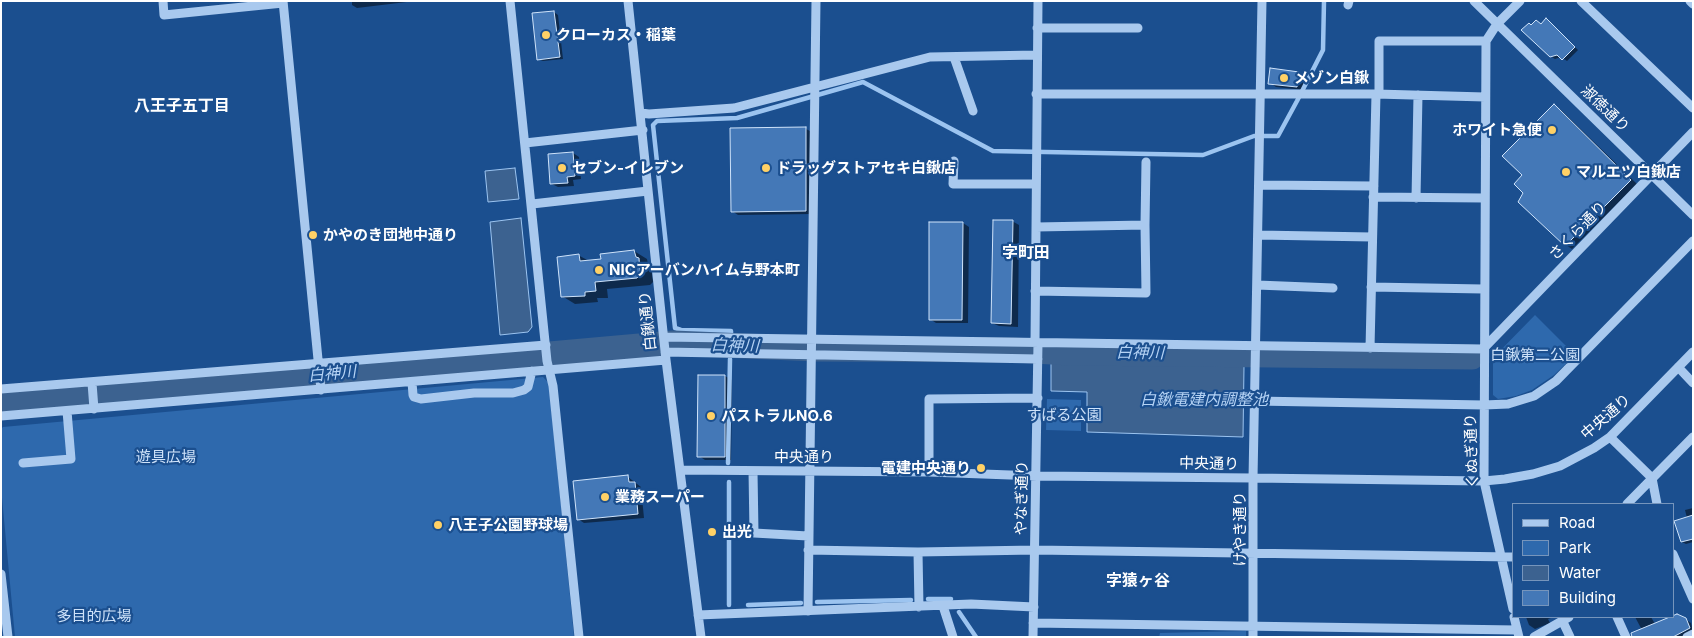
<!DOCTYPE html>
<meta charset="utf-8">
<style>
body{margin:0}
#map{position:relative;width:1694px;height:638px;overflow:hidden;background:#1b4f8f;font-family:Inter,sans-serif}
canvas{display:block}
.frame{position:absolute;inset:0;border:2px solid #fff;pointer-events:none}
.legend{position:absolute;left:1512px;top:503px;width:162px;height:115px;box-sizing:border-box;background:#1b4f8f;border:1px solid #7695bc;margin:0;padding:6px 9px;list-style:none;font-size:15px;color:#fff}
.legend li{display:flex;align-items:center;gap:10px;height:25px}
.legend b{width:25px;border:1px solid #7695bc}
</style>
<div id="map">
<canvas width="1694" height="638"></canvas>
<div class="frame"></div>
<ul class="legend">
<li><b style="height:6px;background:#a9c9ee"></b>Road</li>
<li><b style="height:14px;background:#2e69ad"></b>Park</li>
<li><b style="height:14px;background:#3c6290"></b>Water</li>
<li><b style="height:14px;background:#4478b7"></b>Building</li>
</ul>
</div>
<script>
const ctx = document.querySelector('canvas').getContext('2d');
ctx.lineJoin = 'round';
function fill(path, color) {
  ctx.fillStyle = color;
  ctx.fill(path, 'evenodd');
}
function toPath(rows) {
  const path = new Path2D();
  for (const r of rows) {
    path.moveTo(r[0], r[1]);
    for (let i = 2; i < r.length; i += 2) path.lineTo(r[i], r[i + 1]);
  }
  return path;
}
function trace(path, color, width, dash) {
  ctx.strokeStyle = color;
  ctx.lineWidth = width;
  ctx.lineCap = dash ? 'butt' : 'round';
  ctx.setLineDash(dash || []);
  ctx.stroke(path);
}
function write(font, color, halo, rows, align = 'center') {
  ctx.font = font + ' Inter,"Noto Sans JP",sans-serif';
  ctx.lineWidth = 4.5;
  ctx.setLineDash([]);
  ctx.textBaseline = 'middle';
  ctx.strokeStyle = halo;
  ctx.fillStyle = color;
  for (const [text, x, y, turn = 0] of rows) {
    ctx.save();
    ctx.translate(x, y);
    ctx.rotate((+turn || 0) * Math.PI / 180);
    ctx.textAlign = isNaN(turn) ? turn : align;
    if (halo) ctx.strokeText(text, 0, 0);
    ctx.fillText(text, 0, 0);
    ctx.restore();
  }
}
const green = toPath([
 [1535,315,1575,355,1554,375,1532,390,1516,396,1498,399,1493,395,1493,358],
 [543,377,549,383,574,637,15,637,1,487,1,429,3,427],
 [1047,399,1081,400,1081,431,1046,430],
 [1246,631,1246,637,1159,637,1160,633]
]);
const water = toPath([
 [515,168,519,199,488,202,485,171,515,168],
 [521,218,532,327,528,332,500,335,490,222,521,218],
 [1051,363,1244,366,1243,437,1087,432,1087,392,1051,391,1051,363]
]);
const shadow = toPath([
 [352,1,415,1,357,8,352,5],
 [554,12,558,15,563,59,543,61,538,59],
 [1547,20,1578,50,1567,61,1561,57,1555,59,1550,56,1532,26,1542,25],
 [1299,73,1305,77,1304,90,1276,87,1270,83],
 [1554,106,1561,110,1637,184,1572,249,1566,245,1520,202,1525,193,1524,175],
 [806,129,812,132,812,214,738,215,732,211],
 [573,153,579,157,581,179,573,180,574,186,558,187,552,184],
 [1012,221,1019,225,1018,327,999,326,992,323],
 [963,223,969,227,968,323,936,323,930,319],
 [634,251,647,259,648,264,651,266,653,282,650,285,607,289,608,298,597,298,598,302,575,304,562,296,578,255,589,261,602,260],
 [699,376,725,376,732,380,731,460,705,460,699,456],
 [628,477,641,487,644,518,584,523,578,519],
 [1693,508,1693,542,1686,544,1682,542,1687,518,1685,510],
 [1526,617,1554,617,1548,619,1550,623,1535,629,1529,625],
 [1635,617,1651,617,1655,624,1685,619,1691,623,1693,633,1687,637,1637,637,1642,630]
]);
const stream = toPath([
 [731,334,731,331,681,330,675,328,653,125,657,121,737,118,863,82,993,151,1203,155,1254,136,1278,136,1297,101,1323,50,1324,1],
 [728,463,730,359],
 [729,482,729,605],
 [928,599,951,599],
 [817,602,911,600],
 [748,605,801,603],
 [959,612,976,637]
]);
const river = toPath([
 [1,403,673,343,817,349,1014,350,1071,353,1472,357]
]);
const building = toPath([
 [554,11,560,57,537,60,532,13,554,11],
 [1546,18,1575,47,1562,60,1557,55,1550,57,1521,30,1529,23,1531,25,1536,20,1541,24,1546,18],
 [1270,68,1299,72,1297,87,1268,84,1270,68],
 [1554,104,1631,180,1565,246,1518,202,1523,193,1514,184,1522,175,1502,156,1554,104],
 [806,127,806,211,731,212,730,128,806,127],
 [573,152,575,176,567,177,568,183,550,184,548,154,573,152],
 [993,220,1013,220,1011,324,991,323,993,220],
 [929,222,963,222,962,320,929,320,929,222],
 [634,250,636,257,639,258,640,274,637,278,595,282,596,291,585,292,585,296,561,297,557,257,579,254,580,261,601,259,600,254,634,250],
 [698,375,725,375,725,457,697,457,698,375],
 [628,475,629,482,635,482,638,514,577,520,573,481,628,475],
 [1693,515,1693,539,1681,542,1674,521,1693,515],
 [1677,614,1686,618,1690,628,1673,637,1632,637,1631,633,1677,614]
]);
const minor = toPath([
 [163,1,164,15,283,3],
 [283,1,321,390],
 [510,1,547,361,553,386,579,637],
 [628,1,666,360,701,637],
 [1474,1,1693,215],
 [1581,1,1693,108],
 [1690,1,1693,4],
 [1348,5,1349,1],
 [1037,28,1138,28],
 [954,57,973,111],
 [1036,94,1376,94,1485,97],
 [1379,94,1379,41,1486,41],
 [641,113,649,114,734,108,930,57,1036,55],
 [525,143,643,130],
 [954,161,953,184,1036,184],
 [1259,185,1374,186],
 [1373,197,1484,198],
 [1416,198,1418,95],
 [532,204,648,191],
 [1036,227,1145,225,1146,162],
 [1258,235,1372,237],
 [1257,285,1333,288],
 [1371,287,1483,289],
 [1035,291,1146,293,1145,225],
 [664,337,1483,349],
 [1035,343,1038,1],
 [1370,348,1376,94],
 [1483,349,1693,132],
 [665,352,1038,359],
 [1678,367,1693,383],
 [412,382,413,395,414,397,421,399,474,393,513,393,524,390,528,387,532,371],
 [92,383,94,409],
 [1,389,546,345],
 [1255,401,1484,405,1508,404,1534,396,1556,381,1693,241],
 [1,416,666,360],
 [1610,437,1652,478,1657,504],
 [23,463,71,459,67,411],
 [681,470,929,472,1037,476,1253,478,1484,481,1505,479,1533,474,1560,466,1594,448,1610,437,1693,352],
 [753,471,754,533,808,536],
 [929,472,929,399,1038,398],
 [1627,504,1693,437],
 [808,550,918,552,1035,550,1513,557],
 [918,552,919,607],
 [1673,554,1693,599],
 [1,574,8,637],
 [943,606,953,637],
 [1513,609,1484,481,1486,41,1497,24,1520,1],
 [808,611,816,1],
 [698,615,971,604,1034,607],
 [1514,617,1519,637],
 [1617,617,1626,637],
 [1562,620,1570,637],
 [1033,623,1517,630],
 [1033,637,1038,343],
 [1253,637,1253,478,1262,1],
 [1534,637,1569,617],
 [1687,637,1693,634]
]);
const markers = [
 [546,35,5,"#ffd166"],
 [1284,78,5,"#ffd166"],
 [1552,130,5,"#ffd166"],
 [562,168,5,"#ffd166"],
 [766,168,5,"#ffd166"],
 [1566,172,5,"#ffd166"],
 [313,235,5,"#ffd166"],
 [599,270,5,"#ffd166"],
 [711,416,5,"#ffd166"],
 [981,468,5,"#ffd166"],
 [605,497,5,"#ffd166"],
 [438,525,5,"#ffd166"],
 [712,532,5,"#ffd166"]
];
const poiNames = [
 ["クローカス・稲葉",556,35],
 ["メゾン白鍬",1294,78],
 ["ホワイト急便",1542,130,"right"],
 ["セブン-イレブン",572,168],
 ["ドラッグストアセキ白鍬店",776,168],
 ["マルエツ白鍬店",1576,172],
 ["かやのき団地中通り",323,235],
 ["NICアーバンハイム与野本町",609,270],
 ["パストラルNO.6",721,416],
 ["電建中央通り",971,468,"right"],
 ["業務スーパー",615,497],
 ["八王子公園野球場",448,525],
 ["出光",722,532]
];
const streetNames = [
 ["淑徳通り",1605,109,44],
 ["さくら通り",1578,231,-46],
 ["白鍬通り",648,321,-96],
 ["中央通り",1606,417,-41],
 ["くぬぎ通り",1472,451,-92],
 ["中央通り",804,457],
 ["中央通り",1209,464,1],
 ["やなぎ通り",1022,498,-89],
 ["けやき通り",1240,529,-90]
];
const parkNames = [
 ["白鍬第二公園",1535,355],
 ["すばる公園",1064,415],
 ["遊具広場",166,457],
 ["多目的広場",94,616]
];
const neighbourhoodNames = [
 ["八王子五丁目",182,106],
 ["字町田",1026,253],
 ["字猿ヶ谷",1138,581]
];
const waterNames = [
 ["白神川",735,346,2],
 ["白神川",1140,353,1],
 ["白神川",332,374,-5],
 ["白鍬電建内調整池",1204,400]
];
fill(green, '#2e69ad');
fill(water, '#3c6290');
trace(water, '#9cc4f0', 1);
fill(shadow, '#0007');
trace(stream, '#9cc4f0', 4.5);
trace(river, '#3c6290', 25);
fill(building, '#4478b7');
trace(building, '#cfe3fa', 1);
trace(minor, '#a9c9ee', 9);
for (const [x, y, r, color] of markers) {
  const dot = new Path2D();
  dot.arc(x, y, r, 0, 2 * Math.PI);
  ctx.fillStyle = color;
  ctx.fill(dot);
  trace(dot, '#1b4f8f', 2);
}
write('bold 15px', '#fff', '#1b4f8f', poiNames, 'left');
write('15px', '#fff', '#1b4f8f', streetNames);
write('15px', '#cfe3fa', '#1b4f8f', parkNames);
write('bold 16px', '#fff', '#1b4f8f', neighbourhoodNames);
write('italic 16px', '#b5d3f5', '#1b4f8f', waterNames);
</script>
